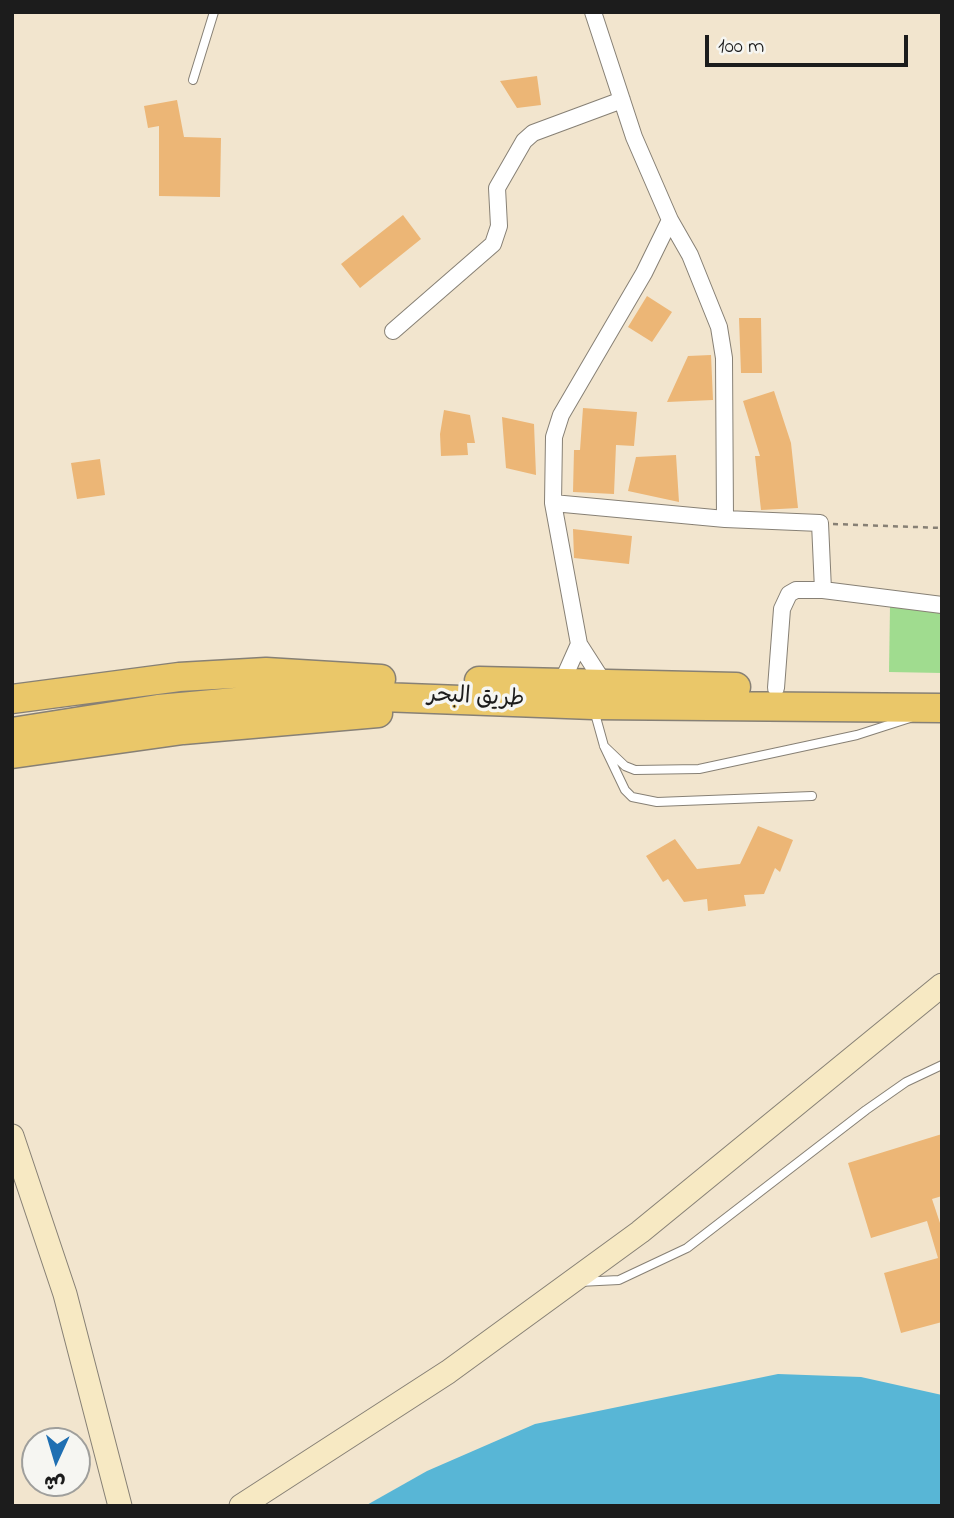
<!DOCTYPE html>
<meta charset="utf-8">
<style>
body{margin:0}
#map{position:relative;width:954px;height:1518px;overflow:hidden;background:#f2e5ce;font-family:"Indie Flower","Playpen Sans Arabic",sans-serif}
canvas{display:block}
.frame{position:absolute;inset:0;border:14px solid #1c1c1c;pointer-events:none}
.north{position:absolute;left:21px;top:1427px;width:70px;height:70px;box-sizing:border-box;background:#f6f6f2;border:2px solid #9f9f9c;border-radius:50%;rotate:184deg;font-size:19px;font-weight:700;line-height:28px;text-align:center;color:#1c1c1c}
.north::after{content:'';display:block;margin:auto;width:24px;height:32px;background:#1f6fb2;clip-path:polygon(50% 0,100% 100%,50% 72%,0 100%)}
.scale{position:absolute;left:705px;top:35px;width:203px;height:32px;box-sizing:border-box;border:4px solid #1c1c1c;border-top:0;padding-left:9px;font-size:21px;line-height:24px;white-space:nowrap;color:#1c1c1c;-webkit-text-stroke:5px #f6f6f2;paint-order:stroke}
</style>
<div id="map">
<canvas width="954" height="1518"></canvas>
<div class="frame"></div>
<div class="north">ش</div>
<div class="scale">100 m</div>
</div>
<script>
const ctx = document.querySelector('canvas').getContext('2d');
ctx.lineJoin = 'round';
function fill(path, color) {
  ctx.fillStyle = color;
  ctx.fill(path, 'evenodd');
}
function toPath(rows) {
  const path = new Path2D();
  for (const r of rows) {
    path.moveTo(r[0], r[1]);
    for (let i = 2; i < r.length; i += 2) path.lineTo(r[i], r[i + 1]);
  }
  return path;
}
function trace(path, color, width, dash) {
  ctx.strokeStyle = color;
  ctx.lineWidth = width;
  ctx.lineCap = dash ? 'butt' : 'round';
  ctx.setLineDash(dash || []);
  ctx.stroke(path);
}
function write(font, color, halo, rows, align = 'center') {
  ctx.font = font + ' "Indie Flower","Playpen Sans Arabic",sans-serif';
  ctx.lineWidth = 7;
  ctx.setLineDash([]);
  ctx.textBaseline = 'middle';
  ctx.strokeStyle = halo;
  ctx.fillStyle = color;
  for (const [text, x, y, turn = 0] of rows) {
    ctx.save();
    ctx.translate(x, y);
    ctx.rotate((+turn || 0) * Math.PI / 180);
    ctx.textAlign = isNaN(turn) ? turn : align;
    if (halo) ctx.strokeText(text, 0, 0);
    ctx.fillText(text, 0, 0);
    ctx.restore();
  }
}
const green = toPath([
 [890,606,942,610,942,673,889,672]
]);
const water = toPath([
 [778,1374,861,1377,942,1395,942,1506,365,1506,427,1471,535,1424]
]);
const building = toPath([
 [537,76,541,105,517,108,500,81],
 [177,100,184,137,221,138,220,197,159,196,159,126,148,128,144,106],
 [403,215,421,239,360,288,341,264],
 [647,296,672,312,652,342,628,327],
 [739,318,761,318,762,373,741,373],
 [711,355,713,400,667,402,688,356],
 [774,391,791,443,798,508,761,510,755,456,760,456,743,401],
 [583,408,637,412,634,446,616,445,614,494,573,492,574,450,580,450],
 [444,410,470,415,475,443,467,443,468,455,441,456,440,434],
 [502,417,534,424,536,475,506,468],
 [676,455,679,502,628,491,636,457],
 [100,459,105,495,77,499,71,463],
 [573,529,632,536,629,564,574,558],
 [758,826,793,840,780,872,775,868,764,894,744,895,746,906,708,911,707,899,684,902,668,879,663,882,646,856,675,839,697,869,740,864],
 [942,1134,942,1196,932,1199,942,1229,942,1322,901,1333,884,1273,938,1258,927,1221,871,1238,848,1163]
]);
const path = toPath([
 [833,524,942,528]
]);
const lane = toPath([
 [193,80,214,12],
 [594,710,604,746,625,790,632,797,657,802,812,796],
 [604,746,625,766,635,770,699,769,857,735,910,718],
 [579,1282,619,1280,687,1248,866,1110,906,1082,942,1065]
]);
const street = toPath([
 [593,12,634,137,670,220,690,255,719,327,724,358,725,519],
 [393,331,493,244,499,226,497,188,524,141,533,133,622,100],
 [553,503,725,519,820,523,823,590],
 [562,682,579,644],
 [604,683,579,644,553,503,554,437,561,415,644,273,670,220],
 [776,688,782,609,789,594,796,590,823,590,942,605]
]);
const secondary = toPath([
 [12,1136,65,1294,120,1506],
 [241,1506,448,1372,640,1232,942,985]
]);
const highway = toPath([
 [479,681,736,687],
 [12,699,179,677,266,672,381,679],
 [12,732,158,709,279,698,355,696,593,705,942,708],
 [12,754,183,730,378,713]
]);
const streetNames = [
 ["طريق البحر",476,699,3]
];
fill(green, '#a0dc8f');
fill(water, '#58b6d6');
fill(building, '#ecb676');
trace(lane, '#878075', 10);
trace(street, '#878075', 18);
trace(secondary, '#878075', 25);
trace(highway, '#878075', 31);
trace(path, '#878075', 2.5, [5, 5]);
trace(lane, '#fff', 8);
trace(street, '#fff', 16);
trace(secondary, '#f7e9c3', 23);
trace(highway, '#eac769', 28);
write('23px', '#1c1c1c', '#f6f6f2', streetNames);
</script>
